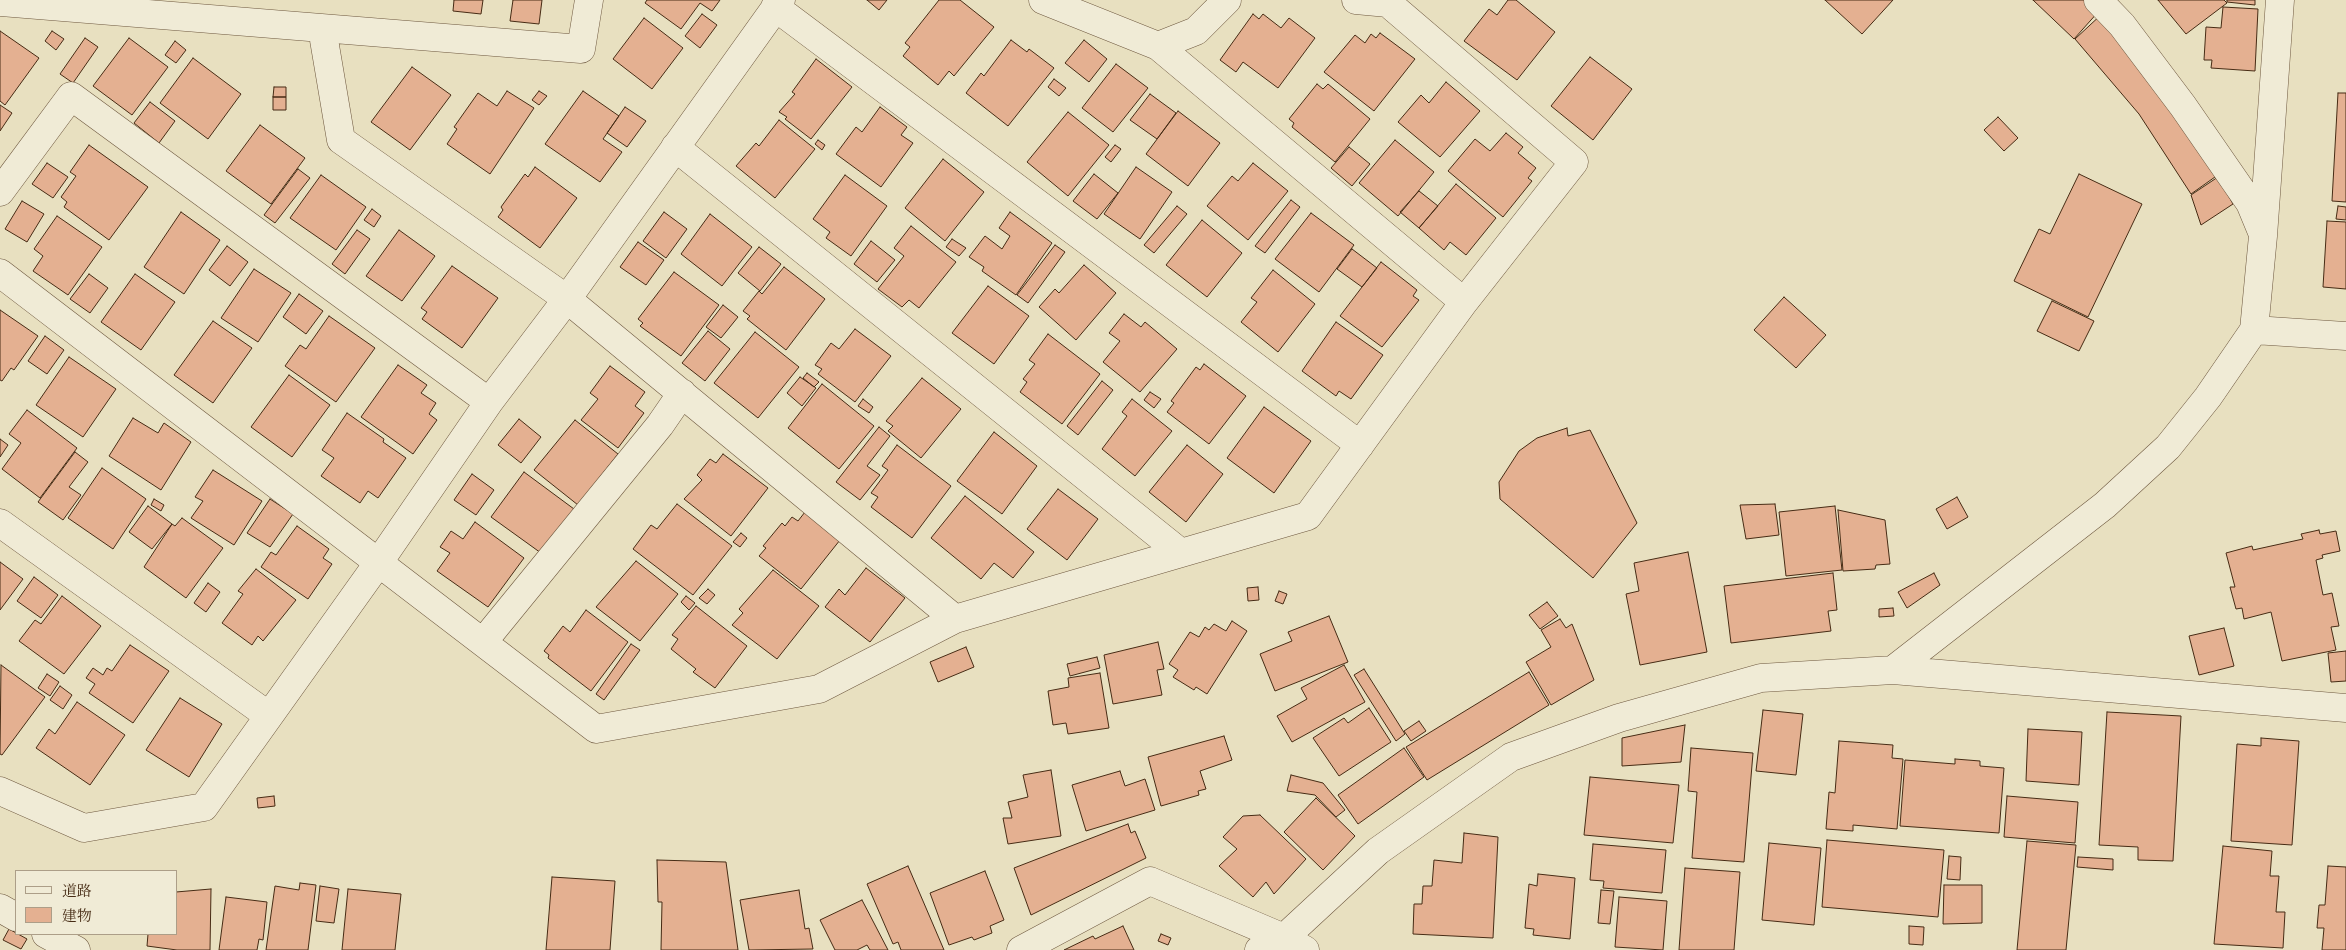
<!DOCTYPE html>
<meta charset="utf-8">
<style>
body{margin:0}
#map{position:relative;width:2346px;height:950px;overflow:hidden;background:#e8e0c0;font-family:"IM FELL Great Primer","Noto Serif JP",serif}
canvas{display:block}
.legend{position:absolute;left:15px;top:870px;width:162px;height:65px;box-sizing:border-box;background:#f0ebd6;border:1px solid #ac9e88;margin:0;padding:6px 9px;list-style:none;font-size:15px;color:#462b14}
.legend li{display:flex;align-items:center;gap:10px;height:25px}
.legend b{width:25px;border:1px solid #ac9e88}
</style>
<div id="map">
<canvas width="2346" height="950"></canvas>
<ul class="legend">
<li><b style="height:6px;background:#f0ebd6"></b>道路</li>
<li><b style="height:14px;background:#e4b091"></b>建物</li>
</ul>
</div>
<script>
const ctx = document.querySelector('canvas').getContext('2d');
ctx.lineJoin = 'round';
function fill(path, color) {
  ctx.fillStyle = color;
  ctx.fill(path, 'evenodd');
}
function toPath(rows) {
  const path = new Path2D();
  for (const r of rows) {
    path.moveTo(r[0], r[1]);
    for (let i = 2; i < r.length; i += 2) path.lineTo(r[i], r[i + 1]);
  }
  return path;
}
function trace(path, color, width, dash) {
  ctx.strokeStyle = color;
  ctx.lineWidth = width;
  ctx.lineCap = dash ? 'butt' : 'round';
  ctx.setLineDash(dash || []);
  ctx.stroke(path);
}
const building = toPath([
 [454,0,483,0,481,14,453,11,454,0],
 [513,0,542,0,539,24,510,21,513,0],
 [647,0,720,0,712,11,700,3,681,29,645,3,647,0],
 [867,0,887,0,879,10,867,0],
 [939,0,960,0,994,27,954,76,949,71,938,85,903,56,910,47,905,43,939,0],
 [1508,0,1516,0,1555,32,1517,80,1464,41,1489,9,1497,15,1508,0],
 [1825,0,1893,0,1862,34,1825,0],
 [2033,0,2088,0,2099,11,2074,39,2033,0],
 [2158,0,2224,0,2227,3,2186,34,2158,0],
 [2227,0,2255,0,2255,5,2227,2,2227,0],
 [2223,7,2258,9,2255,71,2211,68,2212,60,2204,60,2206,27,2221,28,2223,7],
 [2103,13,2222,172,2191,194,2139,114,2075,39,2103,13],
 [702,14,717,25,700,48,685,36,702,14],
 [1253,14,1259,19,1263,14,1281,28,1289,18,1315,38,1278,88,1243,62,1236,72,1220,60,1253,14],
 [644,18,683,48,652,89,613,59,644,18],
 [0,31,39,58,5,105,0,101,0,31],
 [52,31,64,39,56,50,45,41,52,31],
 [1380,33,1415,59,1374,111,1324,72,1355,35,1365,43,1371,34,1376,38,1380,33],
 [85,38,98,47,73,83,60,74,85,38],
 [129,38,168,67,132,115,93,86,129,38],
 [1011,40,1027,52,1029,49,1054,68,1008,126,966,93,981,73,984,76,1011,40],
 [1084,40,1107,59,1089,82,1065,63,1084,40],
 [175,41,186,50,176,63,165,55,175,41],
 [1590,57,1632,89,1593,140,1551,106,1590,57],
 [193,58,241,94,208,139,160,103,193,58],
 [816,59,852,87,811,139,785,119,787,117,779,112,795,94,792,92,816,59],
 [1116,64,1148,88,1113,132,1082,108,1116,64],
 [412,67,451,95,410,150,371,122,412,67],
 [1054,79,1066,88,1059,96,1048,87,1054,79],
 [1446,82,1480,111,1440,157,1398,122,1421,95,1429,103,1446,82],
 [1317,84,1323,89,1328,84,1370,119,1335,162,1292,127,1294,123,1289,119,1317,84],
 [274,87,286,87,286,97,273,97,274,87],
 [507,91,534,108,490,174,447,144,457,129,454,127,478,93,497,106,507,91],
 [539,91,547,96,539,105,532,100,539,91],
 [583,91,619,116,603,139,622,152,600,182,545,144,583,91],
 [2338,93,2346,93,2346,202,2332,201,2338,93],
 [1150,94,1176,113,1157,139,1130,120,1150,94],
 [273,97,286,97,286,110,273,110,273,97],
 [150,102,175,121,159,143,134,123,150,102],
 [0,105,12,113,0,131,0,105],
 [625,107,646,121,627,147,607,133,625,107],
 [880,107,907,127,901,135,913,143,881,187,836,154,856,127,862,132,880,107],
 [1178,111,1220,143,1188,186,1146,154,1178,111],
 [1068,112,1109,145,1068,196,1027,162,1068,112],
 [1998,117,2018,138,2004,151,1984,130,1998,117],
 [779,120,815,149,775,198,736,166,756,143,759,146,779,120],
 [260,125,305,158,271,204,226,171,260,125],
 [1506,133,1523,147,1518,153,1536,168,1528,178,1532,181,1503,217,1448,171,1475,139,1490,151,1506,133],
 [818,140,825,145,822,150,815,144,818,140],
 [1395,140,1434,172,1398,216,1359,183,1395,140],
 [89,145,148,187,109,240,64,207,67,202,61,197,76,176,70,172,89,145],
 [1115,145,1121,149,1111,162,1105,157,1115,145],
 [1349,147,1370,164,1352,186,1331,168,1349,147],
 [943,159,984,192,945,241,905,208,943,159],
 [47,163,68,177,53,198,32,184,47,163],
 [1253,163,1288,191,1248,240,1207,206,1232,176,1238,181,1253,163],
 [535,167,577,198,540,248,498,217,503,210,501,207,525,174,528,177,535,167],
 [1136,167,1172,192,1140,239,1104,214,1136,167],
 [298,169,310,178,275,223,264,215,298,169],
 [1094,174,1118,193,1097,219,1073,201,1094,174],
 [2079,174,2142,204,2088,317,2014,281,2039,229,2050,234,2079,174],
 [321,175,366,207,336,250,290,218,321,175],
 [845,175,887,206,851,256,826,238,830,232,813,219,845,175],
 [2218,177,2233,204,2201,225,2191,195,2218,177],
 [1456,184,1496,218,1466,255,1450,242,1444,250,1419,228,1456,184],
 [1419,191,1438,206,1419,228,1400,212,1419,191],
 [1291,200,1300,207,1265,253,1255,246,1291,200],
 [22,201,44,214,27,242,5,229,22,201],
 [1177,206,1187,214,1154,253,1144,245,1177,206],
 [2338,206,2346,207,2346,220,2336,219,2338,206],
 [372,209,381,216,374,227,364,220,372,209],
 [181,212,220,240,184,294,144,267,181,212],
 [664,212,687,229,666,258,643,241,664,212],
 [1010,212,1052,243,1016,295,982,271,984,267,969,257,985,236,1002,249,1010,236,999,228,1010,212],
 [1311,213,1354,245,1319,292,1275,259,1311,213],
 [710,214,752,247,722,286,681,254,710,214],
 [57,216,102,247,68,295,33,271,43,256,34,249,57,216],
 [1202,220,1242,253,1207,297,1166,265,1202,220],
 [2327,221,2346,222,2346,289,2323,287,2327,221],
 [911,226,956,262,919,308,909,300,902,307,878,289,904,256,894,248,911,226],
 [357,230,370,239,345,274,332,264,357,230],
 [399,230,435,256,402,301,366,276,399,230],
 [952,239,966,248,959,256,946,247,952,239],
 [871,241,895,260,877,282,854,264,871,241],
 [638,242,664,260,646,285,620,267,638,242],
 [1055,245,1065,252,1028,303,1017,295,1055,245],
 [227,246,248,262,230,286,209,270,227,246],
 [759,247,781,264,760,291,738,273,759,247],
 [1352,249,1377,268,1362,287,1337,269,1352,249],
 [1381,262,1417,290,1413,296,1419,300,1382,347,1340,316,1381,262],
 [1084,265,1116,293,1076,340,1039,307,1055,289,1059,293,1084,265],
 [452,266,498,298,462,348,422,319,427,312,421,308,452,266],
 [784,267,825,299,786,350,747,319,750,316,743,311,759,291,762,294,784,267],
 [254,269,291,293,258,342,221,318,254,269],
 [1273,270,1315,304,1278,352,1241,322,1257,302,1251,298,1273,270],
 [674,272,719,305,681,356,640,326,643,323,638,319,674,272],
 [89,274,108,288,90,313,70,299,89,274],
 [135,274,175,302,141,350,101,322,135,274],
 [988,286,1029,316,994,364,952,333,988,286],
 [299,294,323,311,306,334,283,317,299,294],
 [1784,297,1826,335,1796,368,1754,330,1784,297],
 [2052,301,2094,321,2079,351,2037,331,2052,301],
 [723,305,738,317,721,338,706,327,723,305],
 [0,310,38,336,14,370,11,368,2,381,0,380,0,310],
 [1124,314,1141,327,1145,322,1177,349,1140,392,1103,362,1120,341,1109,333,1124,314],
 [329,316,375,348,336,402,285,366,300,345,306,349,329,316],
 [213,321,252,348,213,403,174,375,213,321],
 [1336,322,1383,355,1351,399,1339,391,1336,396,1302,371,1336,322],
 [855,329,891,356,855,402,818,374,822,369,815,365,831,343,839,349,855,329],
 [708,331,730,349,705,381,682,363,708,331],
 [755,332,799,367,758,418,714,383,755,332],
 [1048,334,1100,374,1062,424,1020,392,1027,382,1023,379,1035,364,1029,360,1048,334],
 [45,336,64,350,47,374,28,361,45,336],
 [69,357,116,389,83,437,36,405,69,357],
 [1204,364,1246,396,1209,444,1167,412,1174,403,1171,401,1196,367,1200,370,1204,364],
 [398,365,427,385,421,393,436,403,429,414,437,420,413,454,361,417,398,365],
 [610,366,645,392,635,406,644,413,618,448,581,420,598,399,590,393,610,366],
 [807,373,819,382,814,387,803,378,807,373],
 [289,375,330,405,292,457,251,427,289,375],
 [800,377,816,388,802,406,787,393,800,377],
 [922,378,961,409,921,458,888,431,893,426,886,421,922,378],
 [1102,381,1113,390,1078,435,1067,426,1102,381],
 [822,384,874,426,839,469,788,428,822,384],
 [1150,392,1161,399,1154,408,1144,400,1150,392],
 [863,399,873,407,869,413,858,406,863,399],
 [1132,399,1172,431,1135,476,1102,449,1127,416,1122,412,1132,399],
 [1264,407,1311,441,1274,493,1227,458,1264,407],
 [27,410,77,448,40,498,2,469,21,443,9,434,27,410],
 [347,413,384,439,383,442,406,458,378,498,368,491,360,503,321,476,334,458,322,450,347,413],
 [133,418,158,433,164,423,191,442,161,490,109,456,133,418],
 [519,419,541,437,521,463,498,445,519,419],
 [575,420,618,454,578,505,534,470,575,420],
 [879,427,890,436,867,466,880,475,860,500,836,482,879,427],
 [1567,428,1568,436,1590,430,1637,523,1593,578,1500,499,1499,482,1519,451,1537,438,1567,428],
 [994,432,1037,466,1002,514,957,481,994,432],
 [0,439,8,445,0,457,0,439],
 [897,445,951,486,912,538,871,507,878,497,871,493,888,470,882,466,897,445],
 [1187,445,1223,474,1186,522,1149,492,1187,445],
 [75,452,88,462,69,487,81,495,63,520,38,502,75,452],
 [723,454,768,488,731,536,684,499,702,480,697,475,710,459,716,463,723,454],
 [102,468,146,499,113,549,68,518,102,468],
 [213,470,262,501,234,545,191,518,203,501,195,497,213,470],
 [524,472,574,509,541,553,491,517,524,472],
 [472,474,494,490,476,515,454,500,472,474],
 [1058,489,1098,519,1067,560,1027,529,1058,489],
 [965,496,1034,552,1013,578,994,563,981,579,931,538,965,496],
 [1957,497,1968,517,1947,529,1936,509,1957,497],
 [154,499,164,505,161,511,151,505,154,499],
 [270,499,293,514,270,547,247,533,270,499],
 [677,504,732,546,693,595,633,549,651,525,657,529,677,504],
 [1775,504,1779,535,1746,539,1740,505,1775,504],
 [148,506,172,524,152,549,129,532,148,506],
 [1835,506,1842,570,1786,576,1779,512,1835,506],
 [1838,510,1885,520,1890,564,1876,565,1875,569,1843,571,1838,510],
 [805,512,840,540,801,589,759,556,766,548,763,546,782,523,785,526,792,517,798,521,805,512],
 [182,518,223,548,186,598,144,567,172,524,175,526,182,518],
 [475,522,524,558,488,607,437,571,450,553,440,547,451,531,463,539,475,522],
 [297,526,329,549,323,558,332,564,308,599,261,567,271,552,276,555,297,526],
 [2319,530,2320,534,2336,531,2340,551,2322,555,2323,558,2316,560,2323,595,2332,593,2339,626,2331,627,2336,650,2282,661,2271,612,2244,619,2242,608,2236,609,2230,587,2235,587,2226,553,2252,546,2253,550,2303,539,2301,534,2319,530],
 [741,533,747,538,740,547,733,542,741,533],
 [1688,552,1707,652,1640,665,1626,594,1639,591,1634,563,1688,552],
 [636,561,678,594,640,641,596,607,636,561],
 [0,562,23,579,0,610,0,562],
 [866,568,905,598,870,642,825,607,839,589,845,595,866,568],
 [256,569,296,600,263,641,258,636,252,645,222,623,243,594,238,591,256,569],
 [773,570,819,606,777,659,732,625,743,613,739,609,773,570],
 [1833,573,1837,610,1828,611,1831,631,1731,643,1724,586,1833,573],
 [1934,573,1940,585,1907,608,1898,592,1934,573],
 [34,577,58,595,41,618,17,601,34,577],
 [208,583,220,592,206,612,194,603,208,583],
 [1258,587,1259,600,1248,601,1247,588,1258,587],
 [708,589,715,595,707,604,699,598,708,589],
 [1279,591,1287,594,1283,604,1275,601,1279,591],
 [62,596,101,626,64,674,19,641,35,620,41,624,62,596],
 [686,596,695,603,689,610,681,602,686,596],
 [1547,602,1558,616,1540,629,1529,615,1547,602],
 [696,606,747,646,715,688,693,672,696,669,671,649,678,639,672,635,696,606],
 [1893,608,1894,616,1879,617,1879,609,1893,608],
 [586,610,628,642,591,691,548,658,549,655,544,651,563,626,570,632,586,610],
 [1329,616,1348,662,1275,691,1260,654,1292,641,1288,632,1329,616],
 [1560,619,1566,628,1572,624,1594,680,1551,705,1526,662,1551,647,1541,630,1560,619],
 [1232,621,1247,631,1207,694,1196,687,1194,690,1173,677,1178,670,1169,664,1190,632,1199,637,1205,627,1209,630,1214,624,1226,631,1232,621],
 [2224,628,2234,666,2199,675,2189,636,2224,628],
 [1158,642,1164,669,1157,670,1162,695,1113,704,1104,655,1158,642],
 [631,644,640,650,604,700,596,694,631,644],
 [130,645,169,671,133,723,89,693,95,684,86,678,93,668,103,675,107,668,112,671,130,645],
 [966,647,974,667,938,682,930,662,966,647],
 [2346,651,2346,681,2331,682,2328,653,2346,651],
 [1097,657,1100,668,1070,676,1067,664,1097,657],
 [1,665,45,697,2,755,0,754,1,665],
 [1344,665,1365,702,1292,742,1277,716,1307,699,1301,688,1344,665],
 [1364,669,1405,734,1396,741,1354,675,1364,669],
 [1529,672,1549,705,1427,780,1406,747,1529,672],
 [1100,673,1109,728,1068,734,1066,723,1053,725,1048,691,1069,687,1068,678,1100,673],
 [47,674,59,682,50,696,38,688,47,674],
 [60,686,72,695,63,709,50,700,60,686],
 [180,698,222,724,189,777,146,750,180,698],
 [77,702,125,735,90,785,36,748,49,729,55,734,77,702],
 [1369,708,1391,742,1339,776,1313,738,1344,718,1348,723,1369,708],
 [1763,710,1803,714,1796,775,1756,771,1763,710],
 [2107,712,2181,716,2173,861,2138,860,2138,847,2099,845,2107,712],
 [1419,721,1426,731,1411,741,1404,731,1419,721],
 [1685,725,1681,762,1622,766,1622,738,1685,725],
 [2028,729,2082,732,2079,785,2026,781,2028,729],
 [1224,736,1232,760,1200,771,1206,789,1198,791,1199,795,1161,806,1148,757,1224,736],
 [2261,738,2299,741,2292,845,2231,841,2237,744,2261,746,2261,738],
 [1839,741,1893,745,1892,758,1903,759,1897,829,1853,825,1853,831,1826,829,1829,792,1835,793,1839,741],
 [1404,748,1424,777,1358,824,1338,795,1404,748],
 [1691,748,1753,753,1744,862,1692,858,1697,792,1688,791,1691,748],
 [1955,759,1980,761,1980,766,2004,768,1999,833,1900,826,1905,760,1955,764,1955,759],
 [1051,770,1061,836,1008,844,1003,818,1012,818,1008,802,1028,797,1023,775,1051,770],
 [1120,771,1125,786,1145,779,1155,810,1086,831,1072,785,1120,771],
 [1291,775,1323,783,1345,810,1336,817,1315,795,1287,791,1291,775],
 [1590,777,1679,785,1673,843,1584,835,1590,777],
 [274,796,275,806,258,808,257,798,274,796],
 [2007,796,2078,802,2075,843,2004,837,2007,796],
 [1316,798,1355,836,1323,870,1284,832,1316,798],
 [1260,815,1306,859,1274,894,1266,882,1253,897,1219,866,1237,849,1223,837,1243,816,1260,815],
 [1128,824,1131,833,1135,831,1146,858,1031,915,1014,868,1128,824],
 [1464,833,1498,837,1493,938,1413,934,1414,904,1422,904,1423,886,1432,886,1434,860,1462,863,1464,833],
 [1827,840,1944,850,1938,917,1822,907,1827,840],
 [2027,841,2076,845,2066,950,2017,950,2027,841],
 [1769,843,1821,848,1814,925,1762,920,1769,843],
 [1593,844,1666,850,1662,893,1603,888,1604,881,1590,880,1593,844],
 [2223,846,2272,851,2270,876,2279,876,2276,912,2285,912,2283,948,2214,944,2223,846],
 [1949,856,1961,857,1960,880,1947,879,1949,856],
 [2078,857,2113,859,2113,870,2077,867,2078,857],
 [657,860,726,862,738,950,661,950,662,902,658,902,657,860],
 [908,866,944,950,901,950,898,942,893,944,867,884,908,866],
 [2328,866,2346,867,2346,950,2322,950,2324,928,2317,928,2319,905,2325,905,2328,866],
 [1685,868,1740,872,1734,950,1679,950,1685,868],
 [985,871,1004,920,990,926,992,933,974,940,972,937,949,945,930,893,985,871],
 [1538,874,1575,878,1570,939,1533,935,1534,929,1525,928,1529,884,1537,886,1538,874],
 [552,877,615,881,610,950,546,950,552,877],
 [300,883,316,885,308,950,266,950,275,886,299,890,300,883],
 [1944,885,1982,885,1982,923,1943,924,1944,885],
 [320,886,339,889,334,923,316,921,320,886],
 [211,889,210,950,177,950,147,946,148,934,176,934,176,892,211,889],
 [348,889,401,894,395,950,342,950,348,889],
 [799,890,805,929,809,928,813,949,749,950,740,900,799,890],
 [1601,890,1614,891,1610,924,1598,923,1601,890],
 [226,897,267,902,263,940,259,939,257,950,219,950,226,897],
 [1619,897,1667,901,1663,950,1615,947,1619,897],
 [862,900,888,950,870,950,867,945,857,950,835,950,820,920,862,900],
 [1123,926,1134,950,1064,950,1093,936,1095,939,1123,926],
 [1909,926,1924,927,1923,945,1909,944,1909,926],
 [9,929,27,939,21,949,3,940,9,929],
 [1161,934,1171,938,1168,945,1158,941,1161,934]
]);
const minor = toPath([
 [1043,0,1158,46,1464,302],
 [2098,0,2122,25,2183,106,2250,203,2262,232],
 [0,2,581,49,589,0],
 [775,7,1360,445],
 [322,28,341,140,567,299,955,619],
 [1158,46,1196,31,1227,0],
 [675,147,1181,553],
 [0,192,71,96,489,402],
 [0,273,596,729,819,689,955,619,1308,516,1464,302,1574,162,1388,3,1356,0],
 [2254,330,2346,336],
 [0,523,269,716],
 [483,642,660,425,682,393],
 [1893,670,2346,708],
 [0,791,84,828,204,807,379,562,489,402,567,299,781,0],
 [0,908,16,917],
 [46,934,76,950],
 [1021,950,1150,881,1284,938,1305,950],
 [1259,950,1284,938,1378,851,1511,757,1619,718,1761,678,1893,670,2105,505,2168,447,2208,397,2254,330,2263,236,2280,0]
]);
fill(building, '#e4b091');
trace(building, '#462b14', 1);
trace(minor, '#6e583f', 29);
trace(minor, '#f0ebd6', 28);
</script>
